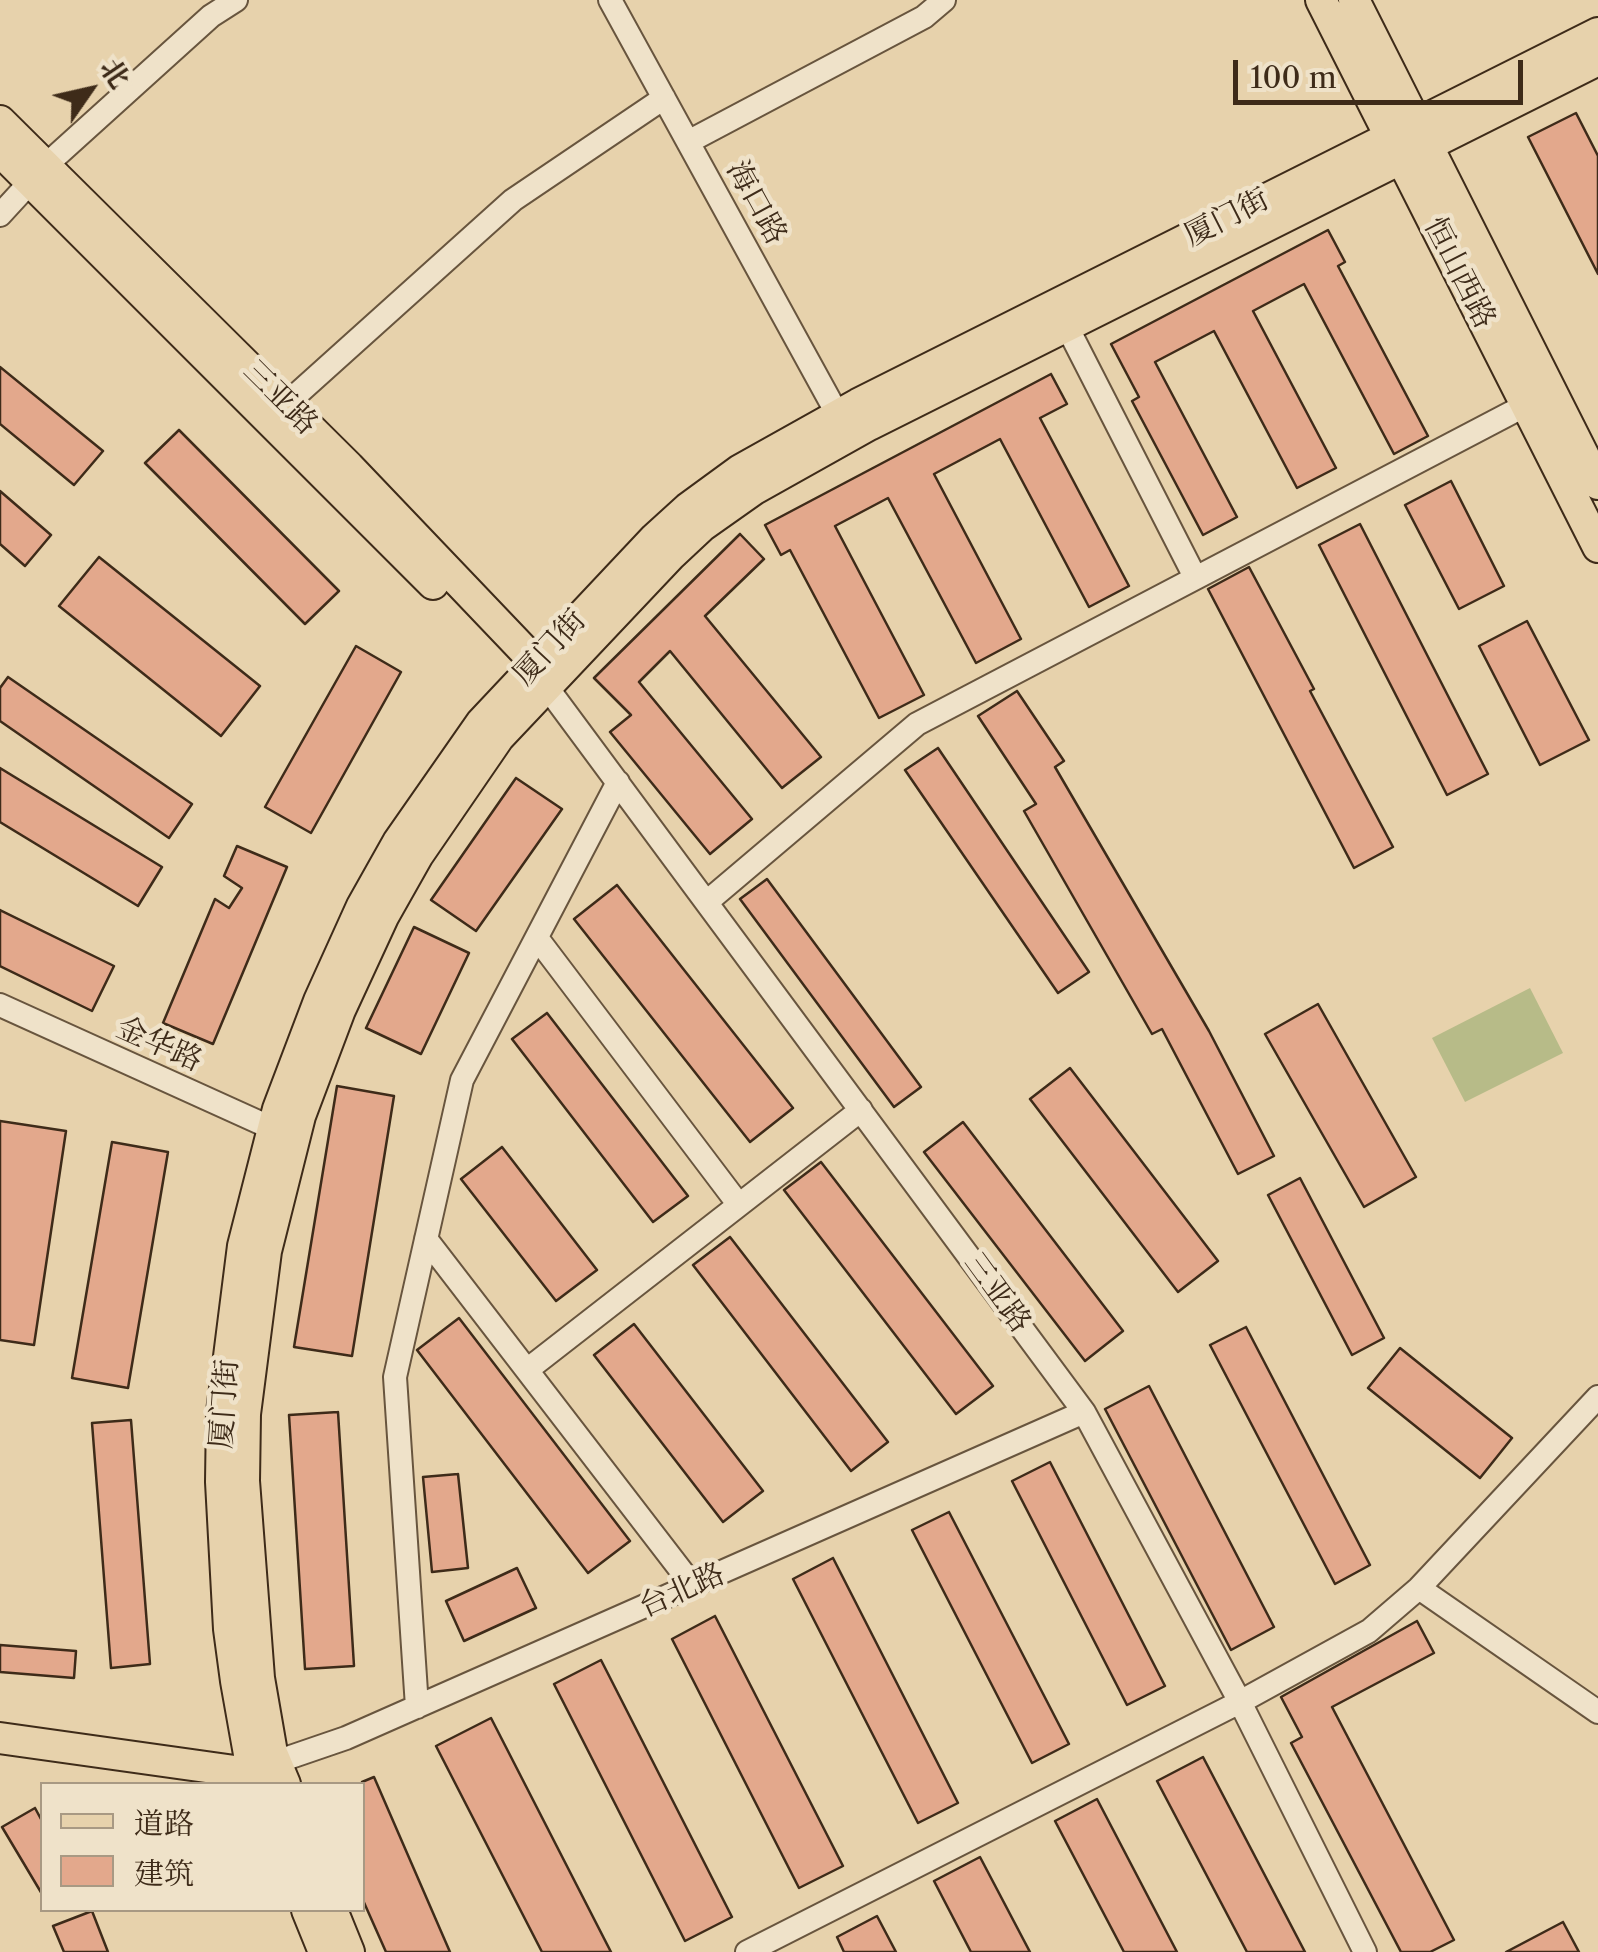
<!DOCTYPE html>
<meta charset="utf-8">
<style>
body{margin:0}
#map{position:relative;width:1598px;height:1952px;overflow:hidden;background:#e7d2ac;font-family:"Libre Caslon Text","Noto Serif SC",serif}
canvas{display:block}
.legend{position:absolute;left:40px;top:1782px;width:325px;height:130px;box-sizing:border-box;background:#efe2c9;border:2px solid #a89983;margin:0;padding:12px 18px;list-style:none;font-size:30px;color:#3e2b19}
.legend li{display:flex;align-items:center;gap:20px;height:50px}
.legend b{width:50px;border:2px solid #a89983}
.north{position:absolute;left:40px;top:40px;width:100px;height:100px;-webkit-text-stroke:8px #efe2c9;paint-order:stroke;rotate:56deg;font-size:28px;font-weight:700;line-height:40px;text-align:center;color:#3e2b19}
.north::after{content:'';display:block;margin:auto;width:35px;height:45px;background:#3e2b19;clip-path:polygon(50% 0,100% 100%,50% 72%,0 100%)}
.scale{position:absolute;left:1233px;top:60px;width:290px;height:45px;box-sizing:border-box;border:5px solid #3e2b19;border-top:0;padding-left:12px;font-size:30px;line-height:35px;white-space:nowrap;color:#3e2b19;-webkit-text-stroke:8px #efe2c9;paint-order:stroke}
</style>
<div id="map">
<canvas width="1598" height="1952"></canvas>
<ul class="legend">
<li><b style="height:12px;background:#e7d2ac"></b>道路</li>
<li><b style="height:28px;background:#e3a88c"></b>建筑</li>
</ul>
<div class="north">北</div>
<div class="scale">100 m</div>
</div>
<script>
const ctx = document.querySelector('canvas').getContext('2d');
ctx.lineJoin = 'round';
function fill(path, color) {
  ctx.fillStyle = color;
  ctx.fill(path, 'evenodd');
}
function toPath(rows) {
  const path = new Path2D();
  for (const r of rows) {
    path.moveTo(r[0], r[1]);
    for (let i = 2; i < r.length; i += 2) path.lineTo(r[i], r[i + 1]);
  }
  return path;
}
function trace(path, color, width, dash) {
  ctx.strokeStyle = color;
  ctx.lineWidth = width;
  ctx.lineCap = dash ? 'butt' : 'round';
  ctx.setLineDash(dash || []);
  ctx.stroke(path);
}
function write(font, color, halo, rows, align = 'center') {
  ctx.font = font + ' "Libre Caslon Text","Noto Serif SC",serif';
  ctx.lineWidth = 9;
  ctx.setLineDash([]);
  ctx.textBaseline = 'middle';
  ctx.strokeStyle = halo;
  ctx.fillStyle = color;
  for (const [text, x, y, turn = 0] of rows) {
    ctx.save();
    ctx.translate(x, y);
    ctx.rotate((+turn || 0) * Math.PI / 180);
    ctx.textAlign = isNaN(turn) ? turn : align;
    if (halo) ctx.strokeText(text, 0, 0);
    ctx.fillText(text, 0, 0);
    ctx.restore();
  }
}
const green = toPath([
 [1530,988,1563,1053,1465,1102,1432,1038]
]);
const building = toPath([
 [1576,113,1598,156,1598,274,1528,137,1576,113],
 [1328,230,1345,262,1338,266,1428,436,1394,454,1304,284,1253,311,1336,468,1297,488,1214,331,1155,362,1237,517,1203,535,1132,401,1139,397,1111,344,1328,230],
 [0,367,103,451,74,485,0,424,0,367],
 [1051,374,1067,404,1040,418,1129,586,1089,607,1000,439,934,474,1021,639,976,663,888,498,835,526,924,695,879,718,790,550,781,555,765,525,1051,374],
 [179,430,339,591,305,624,145,463,179,430],
 [1451,481,1504,586,1459,609,1405,505,1451,481],
 [0,491,51,535,25,566,0,544,0,491],
 [1360,524,1488,774,1447,795,1319,545,1360,524],
 [740,534,764,559,705,616,821,757,782,788,670,651,639,682,752,819,710,854,610,732,631,715,594,678,740,534],
 [99,557,260,686,221,736,59,606,99,557],
 [1249,567,1314,689,1310,691,1393,847,1354,868,1208,589,1249,567],
 [1527,621,1589,740,1540,765,1479,646,1527,621],
 [356,646,401,672,311,833,265,807,356,646],
 [8,677,192,804,169,838,0,721,0,688,8,677],
 [1017,691,1064,761,1055,767,1209,1031,1274,1156,1238,1174,1162,1029,1152,1034,1024,811,1036,804,978,716,1017,691],
 [938,748,1089,972,1058,993,905,770,938,748],
 [0,768,162,867,138,906,0,822,0,768],
 [516,778,562,809,476,931,431,900,516,778],
 [237,846,287,867,213,1044,163,1023,215,899,229,908,242,888,224,876,237,846],
 [767,879,921,1087,894,1107,740,899,767,879],
 [617,885,793,1108,750,1142,574,919,617,885],
 [0,910,114,966,92,1011,0,966,0,910],
 [414,927,469,953,421,1054,366,1028,414,927],
 [1318,1004,1416,1177,1364,1207,1265,1034,1318,1004],
 [547,1013,688,1196,653,1222,512,1039,547,1013],
 [1070,1068,1218,1261,1178,1292,1030,1099,1070,1068],
 [337,1086,394,1096,352,1356,294,1347,337,1086],
 [0,1121,66,1131,34,1345,0,1340,0,1121],
 [963,1122,1123,1331,1085,1361,924,1152,963,1122],
 [112,1142,168,1152,128,1388,72,1378,112,1142],
 [502,1147,597,1270,556,1301,461,1179,502,1147],
 [821,1162,993,1386,956,1414,784,1190,821,1162],
 [1300,1178,1384,1338,1352,1355,1268,1195,1300,1178],
 [730,1237,888,1442,851,1471,693,1265,730,1237],
 [459,1318,630,1541,588,1573,417,1350,459,1318],
 [634,1324,763,1491,723,1522,594,1355,634,1324],
 [1246,1327,1370,1565,1335,1584,1210,1345,1246,1327],
 [1400,1348,1512,1438,1480,1478,1368,1388,1400,1348],
 [1149,1386,1274,1627,1231,1650,1105,1409,1149,1386],
 [338,1412,354,1666,305,1669,289,1415,338,1412],
 [131,1420,150,1664,111,1668,92,1423,131,1420],
 [1050,1462,1165,1686,1127,1705,1012,1481,1050,1462],
 [458,1474,468,1568,432,1572,423,1477,458,1474],
 [949,1512,1069,1744,1032,1763,912,1530,949,1512],
 [833,1558,958,1803,918,1823,793,1579,833,1558],
 [517,1568,536,1608,464,1641,446,1601,517,1568],
 [715,1616,843,1866,799,1888,672,1639,715,1616],
 [1417,1621,1434,1653,1332,1707,1454,1940,1430,1952,1401,1952,1291,1743,1302,1737,1281,1697,1417,1621],
 [0,1645,76,1651,74,1678,0,1672,0,1645],
 [601,1660,732,1917,685,1941,554,1684,601,1660],
 [491,1718,611,1952,542,1952,436,1746,491,1718],
 [1203,1757,1305,1952,1247,1952,1157,1781,1203,1757],
 [374,1777,450,1952,386,1952,362,1898,362,1782,374,1777],
 [1097,1799,1177,1952,1124,1952,1055,1821,1097,1799],
 [35,1808,42,1821,42,1894,2,1827,35,1808],
 [980,1857,1030,1952,971,1952,934,1881,980,1857],
 [92,1911,108,1952,64,1952,53,1926,92,1911],
 [877,1916,896,1952,844,1952,837,1937,877,1916],
 [1563,1922,1579,1952,1506,1952,1563,1922]
]);
const minor = toPath([
 [610,0,845,428],
 [688,142,924,17,944,0],
 [0,215,45,166,211,16,236,0],
 [1060,313,1195,577],
 [275,414,513,200,664,98],
 [546,686,1084,1412,1240,1702,1365,1952],
 [708,901,917,724,1526,405],
 [537,938,739,1205],
 [0,1005,287,1135],
 [426,1239,693,1586],
 [527,1370,861,1110],
 [1419,1588,1598,1712],
 [417,1707,395,1377,462,1080,618,782],
 [276,1762,346,1738,1084,1412],
 [747,1952,1240,1702,1369,1631,1419,1588,1598,1397]
]);
const major = toPath([
 [1321,0,1598,547],
 [1354,0,1598,484],
 [0,121,349,467,536,663,543,679],
 [0,151,433,584],
 [0,1738,256,1774,269,1772],
 [260,1784,249,1754,236,1681,229,1629,221,1482,222,1412,243,1246,278,1109,319,1001,362,906,398,842,481,723,655,538,688,508,740,470,858,404,1598,33],
 [285,1784,272,1753,259,1678,244,1481,245,1414,266,1251,300,1116,340,1010,383,917,418,855,499,737,671,555,702,526,753,490,869,425,1598,60],
 [307,1910,324,1952],
 [332,1910,349,1952]
]);
const streetNames = [
 ["海口路",756,203,61],
 ["厦门街",1227,218,-27],
 ["恒山西路",1459,273,63],
 ["三亚路",280,398,45],
 ["厦门街",550,648,-47],
 ["金华路",159,1045,24],
 ["三亚路",997,1293,54],
 ["厦门街",225,1404,-86],
 ["台北路",682,1591,-24]
];
fill(green, '#b7bb88');
fill(building, '#e3a88c');
trace(building, '#3e2b19', 2.5);
trace(minor, '#68553e', 26);
trace(major, '#3e2b19', 34);
trace(minor, '#efe2c9', 22);
trace(major, '#e7d2ac', 30);
write('30px', '#3e2b19', '#efe2c9', streetNames);
</script>
